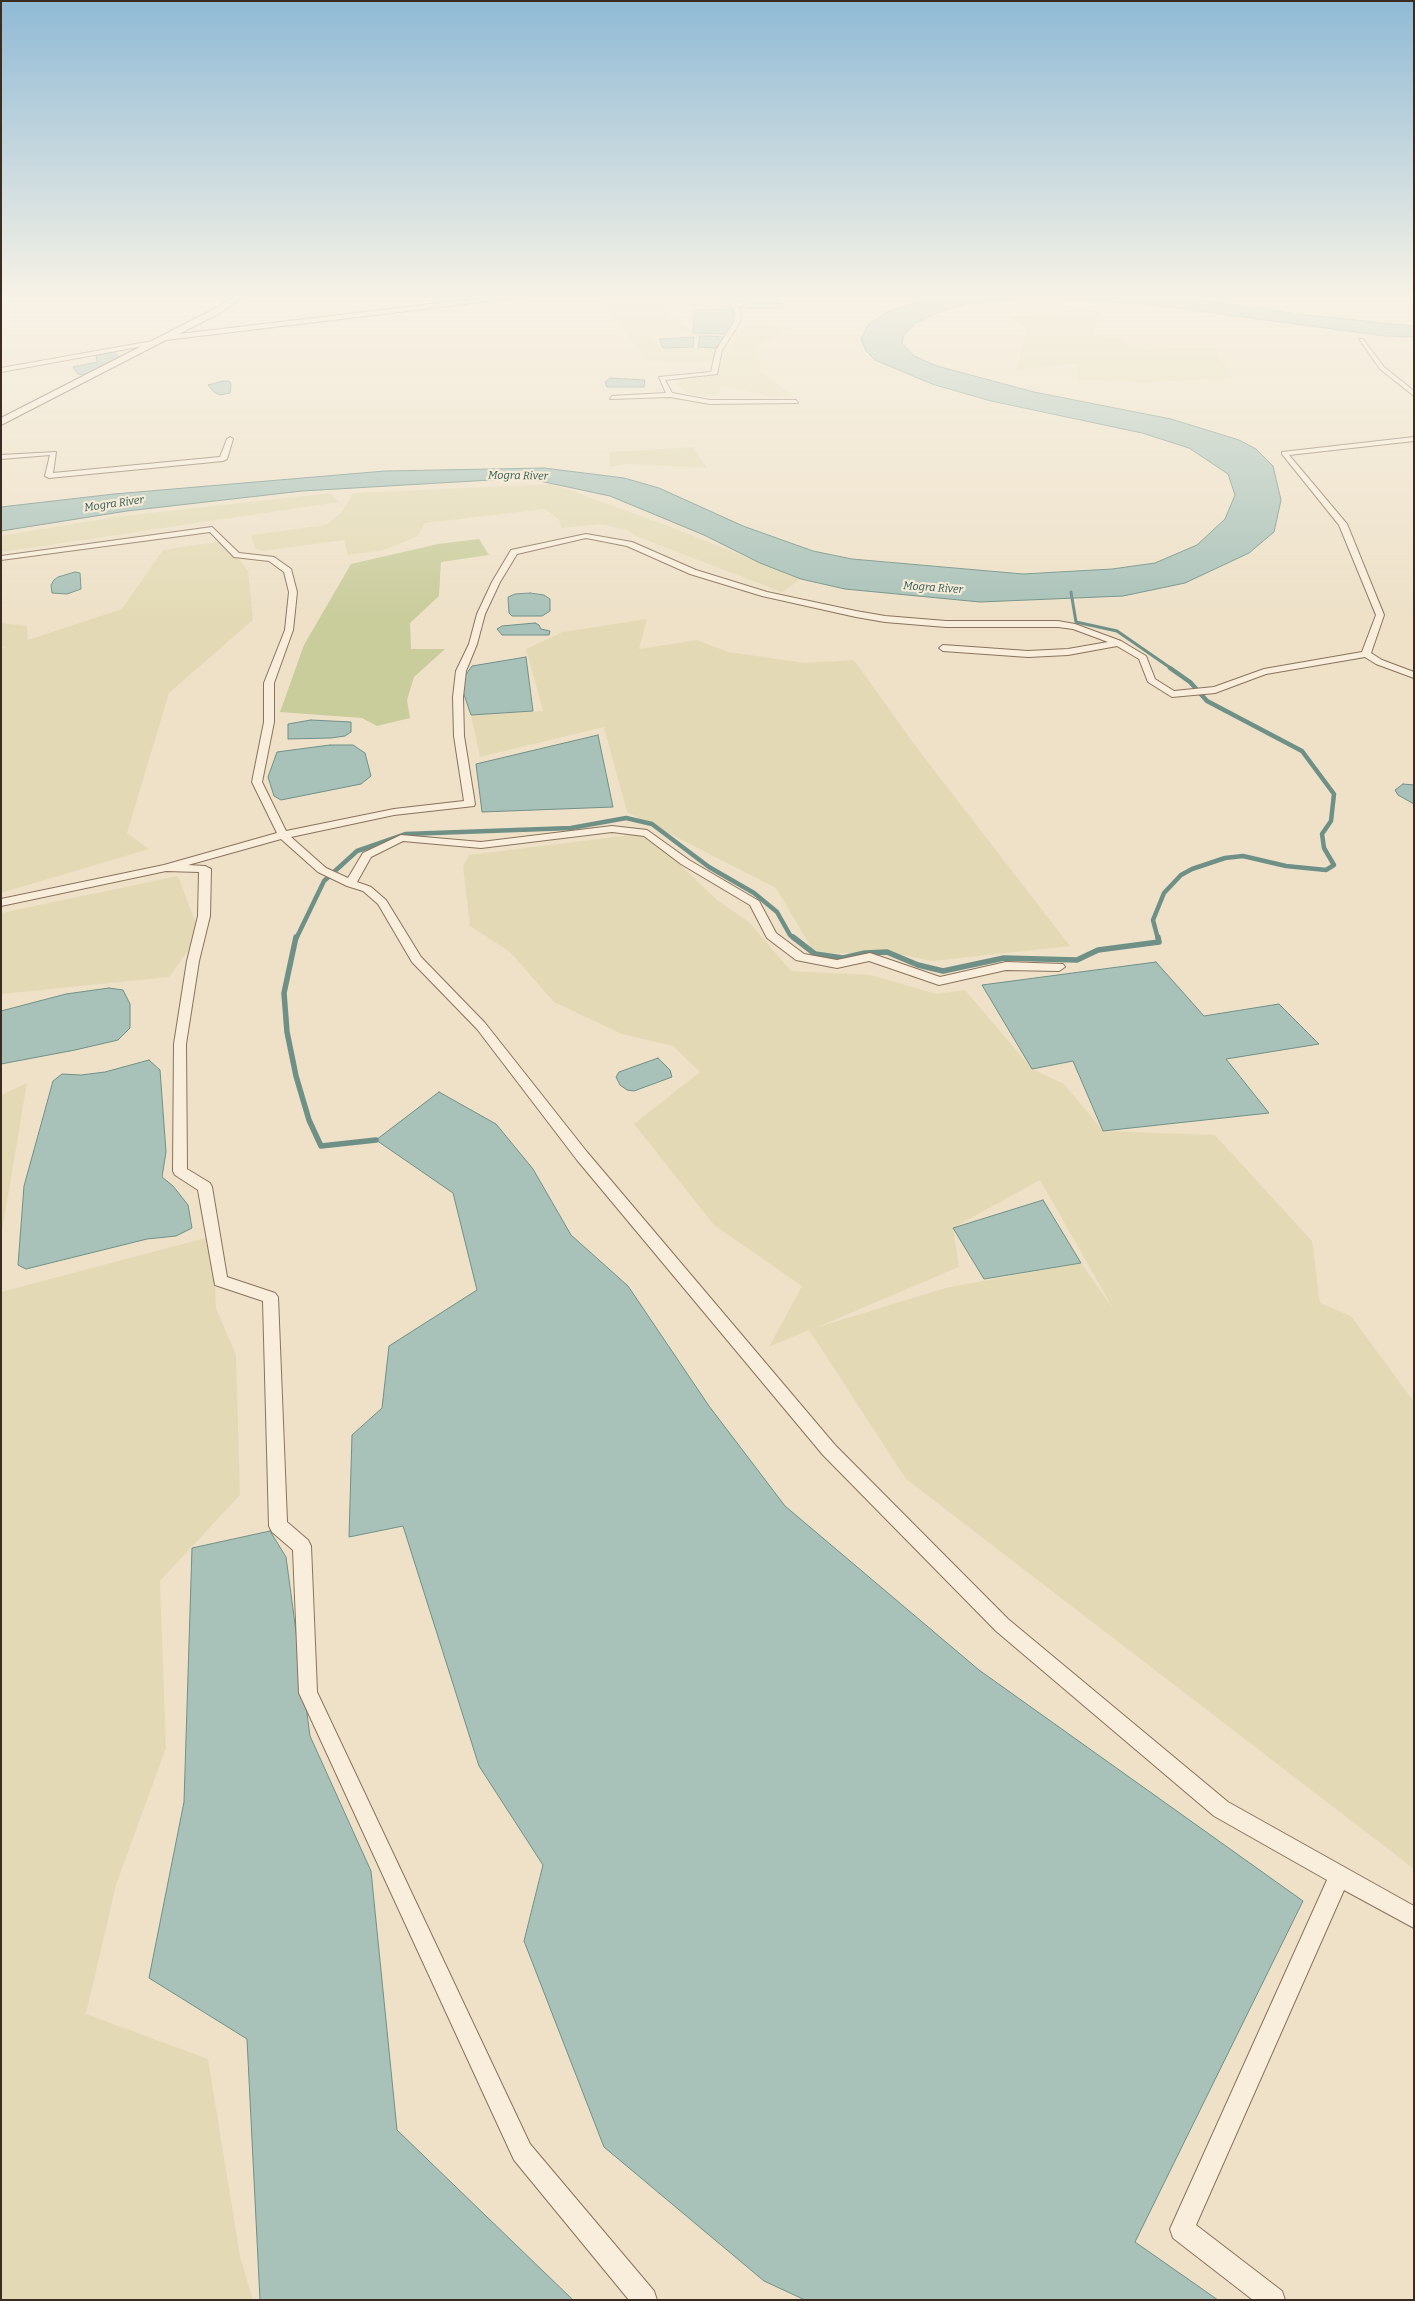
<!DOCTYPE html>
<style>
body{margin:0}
#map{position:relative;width:1415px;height:2301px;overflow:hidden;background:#eee1c8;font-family:Bitter,serif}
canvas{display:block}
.frame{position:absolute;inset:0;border:2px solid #3a2c20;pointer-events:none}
</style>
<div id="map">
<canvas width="1415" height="2301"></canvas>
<div class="frame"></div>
</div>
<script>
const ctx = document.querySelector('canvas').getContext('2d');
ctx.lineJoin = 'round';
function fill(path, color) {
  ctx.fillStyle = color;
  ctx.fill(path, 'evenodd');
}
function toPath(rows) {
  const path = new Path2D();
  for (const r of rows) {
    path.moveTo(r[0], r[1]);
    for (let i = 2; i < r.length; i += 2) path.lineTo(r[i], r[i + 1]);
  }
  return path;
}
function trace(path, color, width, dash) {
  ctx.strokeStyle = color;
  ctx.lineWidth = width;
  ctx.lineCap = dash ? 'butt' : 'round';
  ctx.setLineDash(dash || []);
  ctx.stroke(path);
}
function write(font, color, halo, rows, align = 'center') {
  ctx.font = font + ' Bitter,serif';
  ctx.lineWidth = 4.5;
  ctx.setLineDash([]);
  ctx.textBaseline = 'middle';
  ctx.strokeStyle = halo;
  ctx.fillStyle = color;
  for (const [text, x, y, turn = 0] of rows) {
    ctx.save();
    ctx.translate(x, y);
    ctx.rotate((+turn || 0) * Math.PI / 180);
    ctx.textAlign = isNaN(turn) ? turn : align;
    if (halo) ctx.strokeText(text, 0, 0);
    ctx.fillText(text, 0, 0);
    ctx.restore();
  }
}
const farmland = toPath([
 [597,295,705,295,709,297,729,295,723,305,664,309,693,333,649,336,663,348,715,348,716,362,647,361],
 [1077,309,1100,312,1092,334,1123,340,1143,349,1214,348,1232,377,1145,383,1077,379,1077,364,1016,370,1027,331,1011,317,1060,313],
 [745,325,793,327,759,345,760,372,792,395,774,397,721,386,719,396,692,395,675,383,714,374],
 [693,447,707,468,626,464,609,467,610,452],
 [553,484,668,526,801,579,782,592,636,536,627,530,601,524,561,528,559,519,545,509,425,523,418,536,384,550,348,555,344,540,262,551,255,548,251,535,326,525,342,512,353,493],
 [330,493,339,502,1,552,1,536,115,517],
 [224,541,248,571,253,620,169,693,127,833,149,849,1,893,1,649,6,647,1,648,1,623,27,626,28,640,122,609,163,550],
 [647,619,639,649,697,640,728,652,805,663,854,660,917,748,1070,946,932,961,887,952,815,954,776,888,627,812,604,727,480,757,471,715,543,711,526,649,563,632],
 [647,833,717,900,749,922,791,971,871,975,936,994,965,990,1032,1069,1064,1084,1103,1131,1215,1135,1312,1241,1320,1303,1351,1316,1414,1402,1414,1869,906,1479,809,1330,769,1347,802,1286,714,1225,634,1124,700,1072,673,1046,622,1034,554,1002,510,952,470,926,463,867,469,855],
 [1040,1180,1114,1310,1081,1263,945,1288,815,1328,959,1267,953,1228],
 [178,876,200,934,169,977,1,994,1,913],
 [27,1083,1,1237,1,1095],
 [213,1236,216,1308,236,1355,240,1495,160,1581,166,1748,116,1885,86,2014,208,2059,240,2256,253,2300,1,2300,1,1292]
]);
const green = toPath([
 [479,539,489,555,441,562,439,596,410,623,411,649,445,649,414,677,407,700,410,718,377,726,362,718,280,712,304,645,351,564,438,544]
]);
const water = toPath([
 [951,295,1163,295,1306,315,1414,326,1414,337,1385,336,1154,305,1048,298,1012,299,967,304,939,312,915,323,904,335,902,343,914,356,937,366,1034,392,1171,419,1239,440,1256,449,1273,466,1281,500,1274,532,1249,553,1185,583,1123,596,980,602,845,589,801,579,760,563,704,535,610,496,535,480,508,479,302,491,127,511,1,531,1,507,114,494,385,471,544,468,624,478,659,488,743,526,813,551,852,559,1023,574,1112,569,1155,563,1197,545,1225,519,1235,495,1228,474,1189,448,1142,433,991,401,932,384,875,360,866,351,861,339,868,325,887,312,923,300,951,295],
 [757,303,777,303,782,304,783,308,755,309,739,307,747,304,757,303],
 [732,309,735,317,732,327,725,334,693,333,693,310,732,309],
 [700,336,709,336,724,337,722,342,715,348,698,347,700,336],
 [694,337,693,347,663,348,659,339,694,337],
 [114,352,121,358,85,375,78,374,73,367,97,362,96,355,114,352],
 [610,378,645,380,644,387,607,387,605,382,610,378],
 [223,381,229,381,231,384,230,393,220,395,214,392,208,385,223,381],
 [75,572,80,573,81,589,67,594,52,593,51,585,54,580,58,577,75,572],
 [530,593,544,595,550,599,550,611,542,616,512,616,509,613,508,597,515,594,530,593],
 [535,623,539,625,541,629,550,631,549,635,502,635,497,629,502,626,535,623],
 [526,657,533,711,471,715,460,683,472,666,526,657],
 [311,720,351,722,351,732,345,736,331,738,288,739,288,724,311,720],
 [598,735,613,807,482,812,476,764,598,735],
 [330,745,353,745,365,753,371,776,361,784,281,800,274,796,268,777,277,752,330,745],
 [1403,784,1414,785,1414,804,1398,795,1395,790,1403,784],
 [1156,962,1204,1016,1279,1004,1319,1044,1226,1059,1269,1113,1103,1131,1073,1061,1032,1069,982,985,1156,962],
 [109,988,123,990,130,1004,130,1028,118,1040,75,1050,1,1064,1,1011,66,994,109,988],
 [658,1058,670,1070,672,1077,634,1091,627,1090,620,1085,616,1077,619,1072,658,1058],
 [149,1060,160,1070,166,1152,162,1177,173,1186,188,1205,192,1228,176,1236,147,1239,26,1269,18,1265,24,1186,53,1081,62,1074,81,1075,105,1072,149,1060],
 [439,1092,496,1124,533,1169,571,1235,628,1286,709,1406,785,1506,979,1670,1303,1901,1135,2242,1218,2300,805,2300,764,2281,604,2147,524,1941,543,1865,479,1766,403,1526,349,1537,352,1435,382,1408,389,1346,477,1290,453,1193,376,1140,439,1092],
 [1043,1200,1081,1263,984,1279,953,1228,1043,1200],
 [270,1531,286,1557,310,1736,371,1871,397,2130,573,2300,260,2300,247,2039,149,1978,184,1802,192,1548,270,1531]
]);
const streamFar2 = toPath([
 [1071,592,1076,622,1117,631,1172,669]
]);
const streamFar1 = toPath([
 [296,939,324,881,357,851,406,834,571,828,626,818,652,824,709,867,754,893,777,912,790,935,795,939],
 [1158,939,1153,920,1164,893,1181,875,1192,869,1225,858,1243,856,1286,866,1326,870,1334,865,1324,848,1322,834,1331,821,1334,794,1302,751,1207,701,1190,682,1170,668]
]);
const stream = toPath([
 [296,937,284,993,287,1032,296,1076,309,1120,321,1146,376,1140],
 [793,937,815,954,843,958,865,953,887,952,918,965,943,971,1004,958,1077,960,1098,950,1159,942,1158,937]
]);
const street = toPath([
 [726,295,732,295,741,313,740,322,722,350,717,374,665,380,672,393,710,400,796,400,798,403,710,404,670,397,610,399,612,396,666,393,659,377,711,372,716,350,734,322,735,313,726,295],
 [1401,295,1407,295,1403,297,1401,295],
 [1359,339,1363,339,1384,367,1414,391,1414,396,1380,369,1359,339],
 [158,340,160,343,1,372,1,368,158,340],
 [230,437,233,439,227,459,223,461,49,478,45,476,50,455,1,459,1,455,56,452,53,473,220,457,227,439,230,437],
 [1414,437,1414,441,1289,455,1347,524,1384,615,1371,653,1382,660,1414,672,1414,678,1376,664,1365,657,1266,674,1215,693,1172,697,1148,682,1139,659,1117,646,1068,655,1028,657,943,651,939,648,943,645,1028,651,1068,649,1108,642,1073,629,1058,627,946,627,885,622,856,617,762,596,690,574,627,546,586,538,517,554,500,582,485,614,477,644,466,671,463,697,464,736,475,804,474,806,394,815,291,837,326,868,348,878,363,853,401,835,481,842,612,826,647,830,689,860,759,901,776,933,804,954,837,960,870,953,940,977,1006,962,1063,964,1065,967,1059,971,1006,970,939,985,869,961,837,968,796,960,767,938,750,905,681,864,644,836,612,832,481,848,403,841,371,857,357,882,371,887,386,900,421,957,485,1023,587,1152,835,1445,1008,1619,1228,1802,1414,1906,1414,1928,1344,1890,1196,2225,1282,2291,1285,2300,1253,2300,1173,2238,1170,2229,1327,1880,1214,1816,996,1631,823,1455,577,1160,477,1029,412,962,378,904,363,891,347,886,318,872,281,839,188,865,205,866,211,869,210,916,199,961,186,1044,187,1169,210,1183,212,1187,227,1277,275,1293,278,1297,287,1522,308,1540,311,1546,317,1692,530,2144,654,2291,657,2300,629,2300,514,2160,299,1693,293,1550,272,1532,269,1526,263,1301,215,1285,198,1190,175,1175,173,1171,174,1044,187,961,198,916,199,872,166,871,1,906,1,899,164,865,277,833,252,782,264,722,264,683,285,630,289,592,284,572,269,561,234,557,210,532,1,560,1,556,212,527,239,553,274,557,291,569,297,592,293,630,274,683,274,722,262,782,286,831,394,809,464,801,454,736,453,697,456,671,469,644,477,614,492,582,511,550,586,534,632,542,696,570,767,592,856,611,885,616,946,621,1058,621,1075,624,1121,641,1146,656,1155,679,1174,691,1214,687,1264,669,1362,652,1376,615,1339,525,1282,454,1282,452,1414,437]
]);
const secondary = toPath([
 [237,295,246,295,222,312,179,334,508,295,528,295,524,297,166,340,1,425,1,418,216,308,237,295]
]);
const farWaternames = [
 ["Mogra River",518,476,1],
 ["Mogra River",114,504,-8],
 ["Mogra River",933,588,4]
];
fill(farmland, '#e3dab5');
fill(green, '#c9cc9b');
fill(water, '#a9c2b9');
trace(water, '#6f9087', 1);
trace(streamFar2, '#6f9087', 3);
trace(streamFar1, '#6f9087', 4.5);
trace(stream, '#6f9087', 5.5);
trace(street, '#8a735d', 2);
trace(secondary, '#6c5440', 2);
fill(street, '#f8eedb');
fill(secondary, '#f8eedb');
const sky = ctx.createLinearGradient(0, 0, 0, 617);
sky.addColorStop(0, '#8fbad5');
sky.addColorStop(0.48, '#f7f2e6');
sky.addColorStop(1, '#f7f2e600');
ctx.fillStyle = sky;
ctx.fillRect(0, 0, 1415, 617);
write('italic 11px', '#305a55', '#f5ebd7', farWaternames);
</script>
